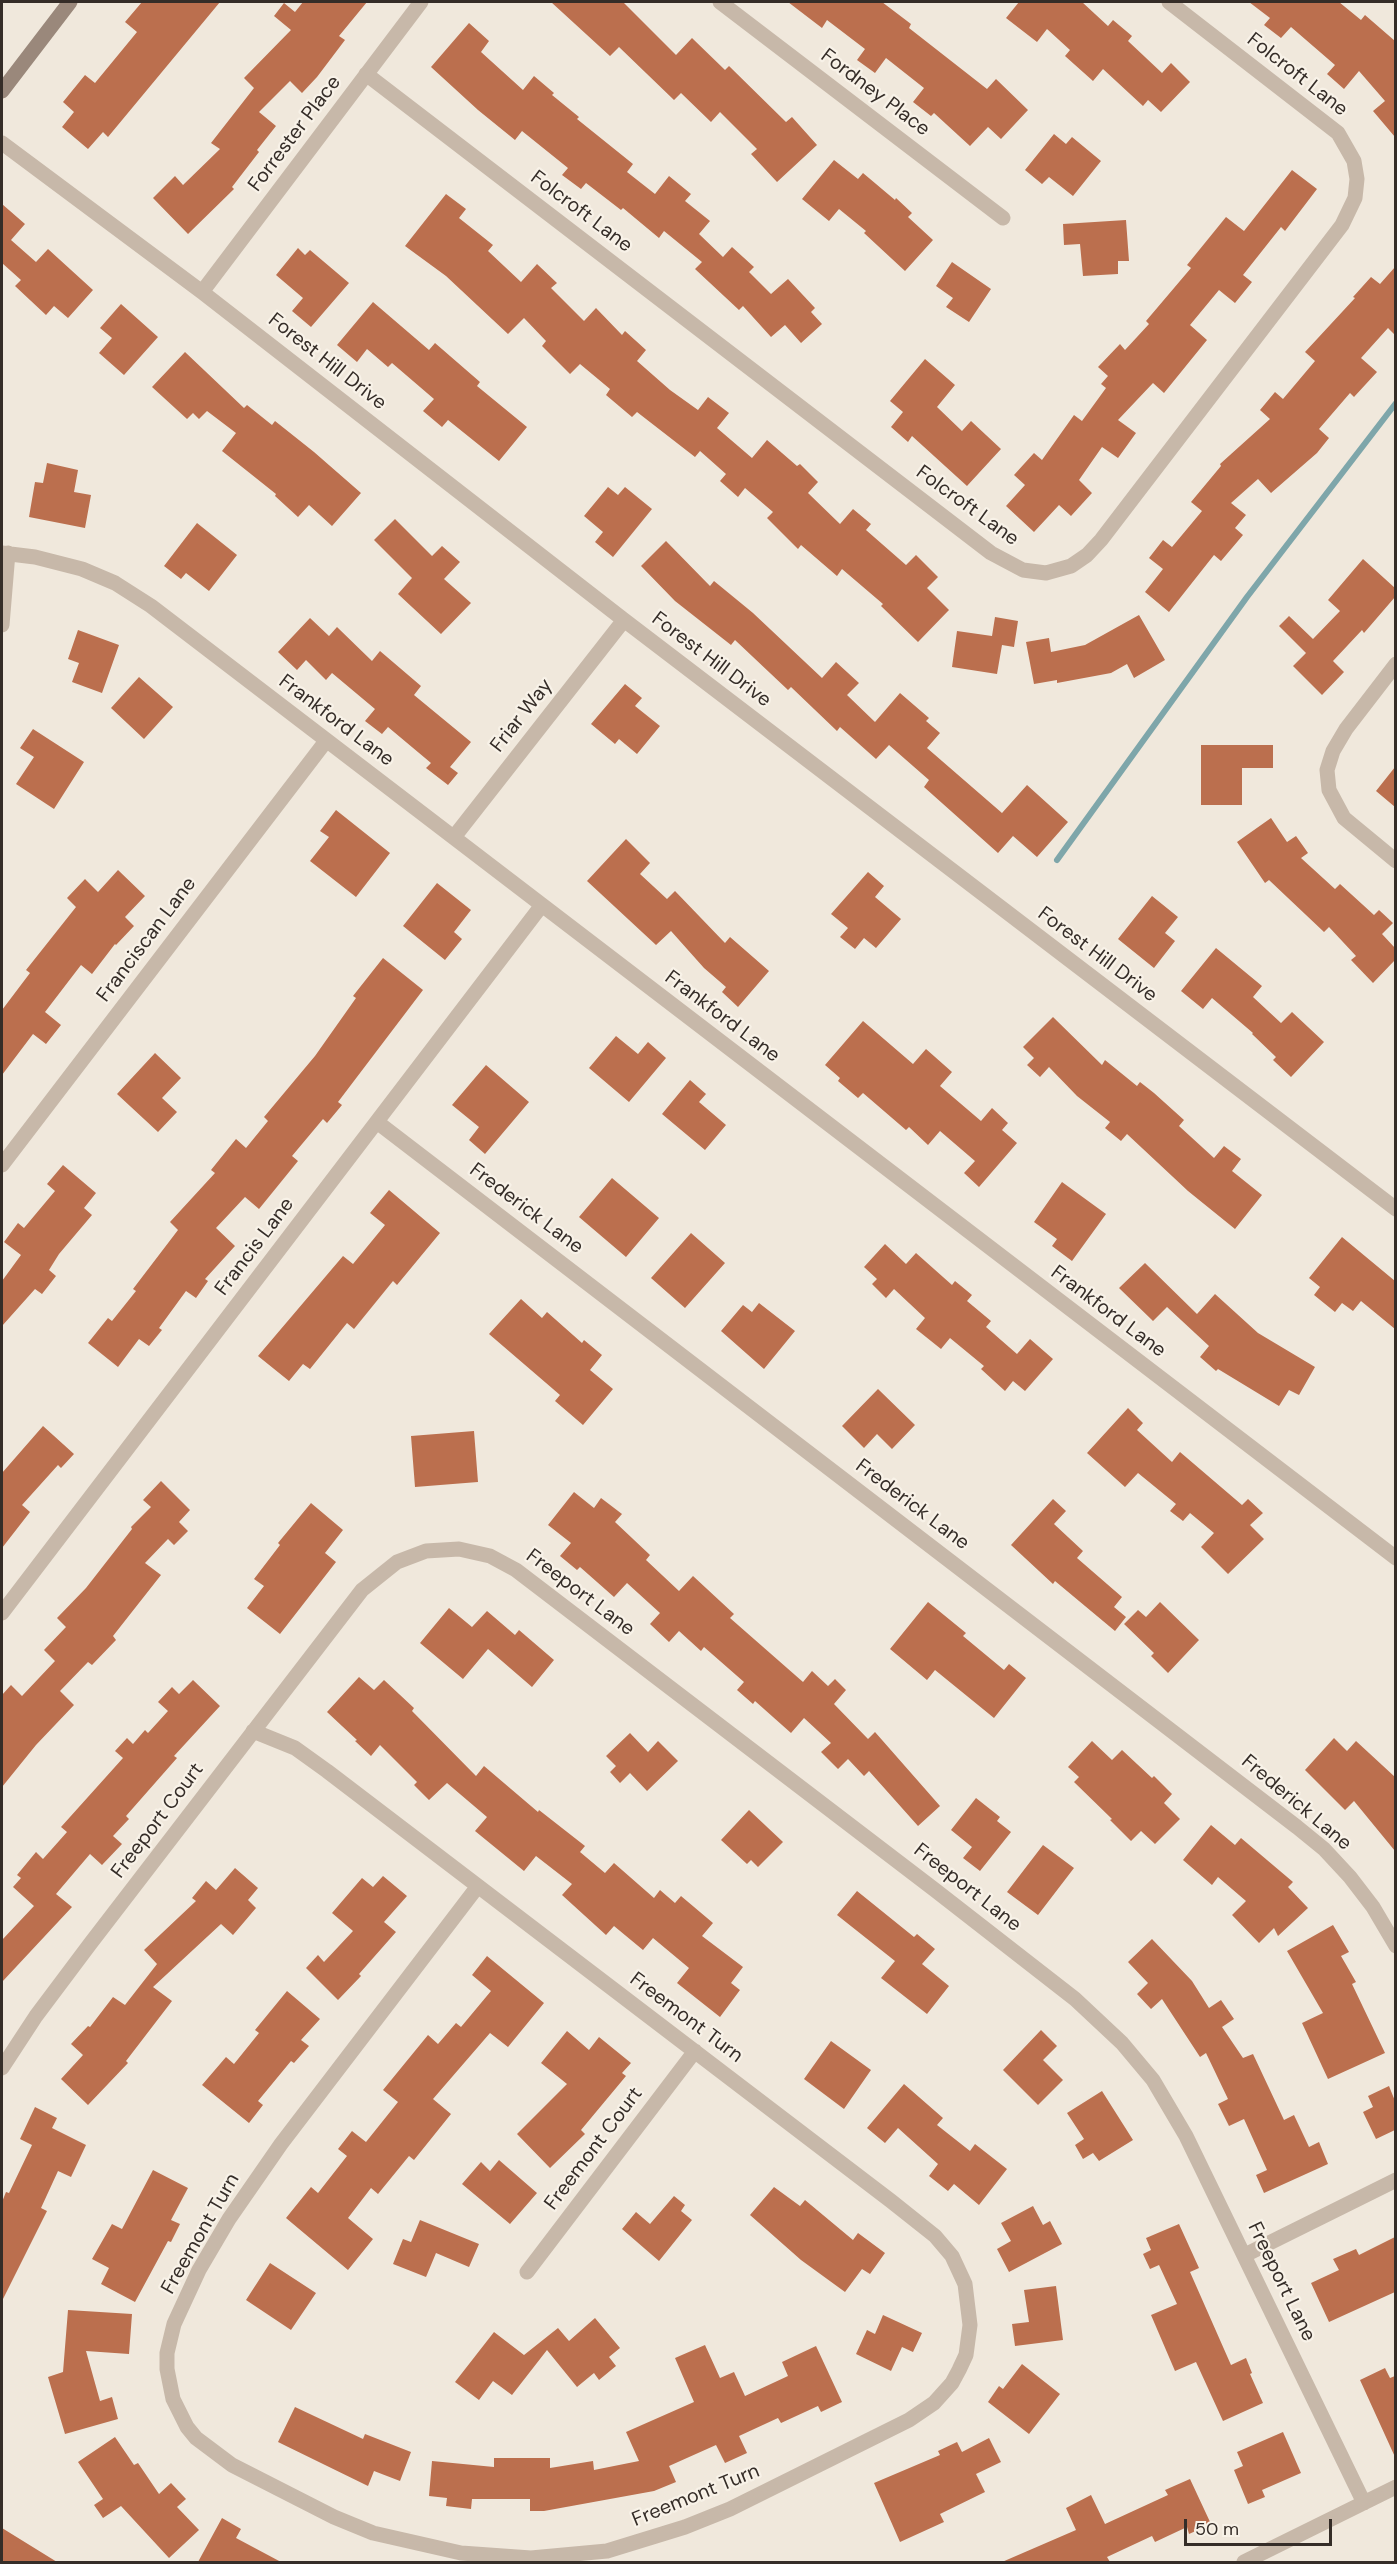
<!DOCTYPE html>
<style>
body{margin:0}
#map{position:relative;width:1397px;height:2564px;overflow:hidden;background:#f0e8dc;font-family:"DM Sans",sans-serif}
canvas{display:block}
.frame{position:absolute;inset:0;border:3px solid #352d28;pointer-events:none}
.scale{position:absolute;left:1184px;top:2519px;width:148px;height:27px;box-sizing:border-box;border:3px solid #352d28;border-top:0;padding-left:8px;font-size:18px;line-height:21px;white-space:nowrap;color:#352d28;-webkit-text-stroke:4px #f8f2e8;paint-order:stroke}
</style>
<div id="map">
<canvas width="1397" height="2564"></canvas>
<div class="frame"></div>
<div class="scale">50 m</div>
</div>
<script>
const ctx = document.querySelector('canvas').getContext('2d');
ctx.lineJoin = 'round';
function toPath(rows) {
  const path = new Path2D();
  for (const r of rows) {
    path.moveTo(r[0], r[1]);
    for (let i = 2; i < r.length; i += 2) path.lineTo(r[i], r[i + 1]);
  }
  return path;
}
function trace(path, color, width, dash) {
  ctx.strokeStyle = color;
  ctx.lineWidth = width;
  ctx.lineCap = dash ? 'butt' : 'round';
  ctx.setLineDash(dash || []);
  ctx.stroke(path);
}
function fill(path, color) {
  ctx.fillStyle = color;
  ctx.fill(path, 'evenodd');
}
function write(font, color, halo, rows, align = 'center') {
  ctx.font = font + ' "DM Sans",sans-serif';
  ctx.lineWidth = 4.5;
  ctx.setLineDash([]);
  ctx.textBaseline = 'middle';
  ctx.strokeStyle = halo;
  ctx.fillStyle = color;
  for (const [text, x, y, turn = 0] of rows) {
    ctx.save();
    ctx.translate(x, y);
    ctx.rotate((+turn || 0) * Math.PI / 180);
    ctx.textAlign = isNaN(turn) ? turn : align;
    if (halo) ctx.strokeText(text, 0, 0);
    ctx.fillText(text, 0, 0);
    ctx.restore();
  }
}
const stream = toPath([
 [1057,860,1247,597,1396,403]
]);
const building = toPath([
 [142,2,220,2,108,137,103,132,88,149,62,127,74,112,63,102,85,75,95,83,137,32,125,22],
 [303,2,367,2,339,36,345,40,317,77,302,93,290,81,259,112,276,126,257,150,259,152,232,187,234,189,188,234,153,198,175,176,183,185,220,149,211,143,254,88,244,78,291,30,274,16,284,3,295,12],
 [551,2,623,2,676,55,692,38,725,70,729,66,786,122,792,117,817,145,777,182,751,154,757,149,720,112,711,122,681,93,674,100,619,47,610,56],
 [788,2,882,2,911,24,909,28,987,89,996,79,1028,110,1001,139,988,127,970,146,934,113,931,116,913,102,924,88,886,58,875,73,857,60,865,49,827,20,822,28],
 [1019,2,1082,2,1108,26,1113,20,1132,36,1128,41,1162,73,1171,63,1190,82,1161,112,1148,100,1143,106,1103,69,1093,81,1065,56,1070,50,1047,29,1037,42,1006,18],
 [1249,2,1339,2,1361,20,1365,15,1395,41,1395,137,1373,111,1385,101,1359,71,1344,89,1327,74,1335,65,1291,27,1281,38,1264,25,1270,18],
 [469,23,489,41,481,52,523,90,534,76,554,93,552,95,579,117,577,119,633,164,627,172,655,194,669,176,691,194,685,201,710,221,699,234,723,257,732,247,754,267,749,272,771,294,788,279,815,308,811,312,822,324,801,343,785,325,771,337,743,306,739,310,695,269,702,262,664,231,659,238,623,208,621,210,586,183,581,189,562,175,568,168,522,131,515,140,478,110,431,67],
 [1054,134,1066,144,1072,137,1101,161,1073,196,1049,177,1042,184,1025,170],
 [834,160,858,179,863,173,895,200,896,198,912,213,908,217,933,240,905,271,864,233,866,231,839,209,829,221,802,199],
 [1292,170,1317,189,1285,231,1281,227,1243,275,1252,282,1235,303,1219,290,1190,325,1207,340,1164,393,1153,383,1118,420,1136,433,1118,458,1102,447,1079,480,1092,493,1071,516,1059,505,1034,532,1006,506,1025,485,1014,475,1034,453,1042,460,1074,415,1082,421,1106,388,1101,384,1108,376,1098,367,1120,344,1125,350,1149,324,1146,321,1191,268,1187,265,1226,217,1244,231],
 [446,194,466,209,459,218,493,245,488,251,521,282,537,264,557,283,551,288,584,321,596,308,622,335,625,331,646,350,637,361,670,390,698,410,708,397,729,413,717,428,752,458,767,440,797,466,800,464,818,482,808,493,840,524,853,509,871,524,866,530,906,565,916,555,938,577,927,588,949,610,918,642,881,606,883,604,842,569,837,576,801,545,798,549,767,518,773,512,745,488,738,497,720,481,726,474,700,451,695,457,637,412,632,417,606,395,610,389,580,364,570,374,542,346,546,341,524,318,508,334,446,276,405,246],
 [2,204,25,224,11,240,36,262,48,249,93,290,68,318,54,306,46,315,15,286,21,280,2,263],
 [1126,220,1129,261,1118,261,1118,274,1083,276,1080,244,1064,245,1063,224],
 [298,248,305,255,310,250,349,283,311,327,292,311,303,298,276,275],
 [952,262,991,289,969,322,946,307,953,298,936,286],
 [1395,267,1395,335,1388,328,1361,358,1377,372,1354,397,1350,393,1319,429,1329,438,1317,453,1271,493,1258,479,1231,503,1246,515,1235,528,1243,535,1221,561,1214,555,1169,612,1145,592,1163,569,1149,558,1163,540,1172,547,1202,511,1191,502,1221,466,1220,464,1270,419,1260,410,1275,392,1283,399,1315,361,1305,352,1355,298,1353,297,1371,277,1380,284],
 [373,302,429,350,435,343,480,382,477,386,527,427,499,461,448,420,442,427,423,411,434,399,392,363,388,367,367,349,357,362,337,345],
 [121,304,158,337,124,375,99,353,112,338,100,328],
 [185,352,244,408,247,405,272,425,275,421,314,452,361,493,332,526,309,505,298,517,275,496,276,494,222,451,236,433,207,411,199,419,193,413,187,419,152,387],
 [925,359,955,385,937,407,962,431,971,421,1001,449,967,486,912,436,908,442,891,427,903,412,890,401],
 [47,463,78,470,74,492,91,495,85,528,29,517,35,482,43,483],
 [608,487,618,495,625,487,652,509,613,557,595,542,603,532,584,516],
 [395,519,432,556,442,546,460,562,444,579,471,603,441,634,398,594,412,578,374,540],
 [197,523,237,555,209,591,186,573,181,579,164,566],
 [666,541,710,586,714,581,753,613,822,678,836,662,859,683,847,695,875,722,900,693,929,718,926,721,940,733,927,748,1002,813,1027,785,1068,822,1037,857,1013,836,998,853,924,787,929,780,889,745,876,759,840,727,837,731,791,687,788,690,735,640,731,645,675,601,641,566],
 [1363,559,1395,588,1395,597,1364,633,1362,630,1333,661,1344,672,1322,695,1293,666,1306,653,1279,626,1289,616,1313,639,1340,611,1328,600],
 [1139,615,1165,660,1134,678,1127,664,1111,673,1057,683,1057,680,1034,684,1026,642,1049,638,1051,652,1085,645],
 [995,617,1018,621,1014,647,1002,645,997,674,952,667,957,631,992,636],
 [310,618,329,636,337,627,372,661,380,651,421,686,414,695,471,742,450,767,458,773,448,785,426,768,431,763,388,727,382,734,365,721,375,709,332,673,326,680,306,660,297,670,278,652],
 [78,630,119,645,102,693,72,682,79,663,68,659],
 [139,677,173,707,144,739,111,708],
 [625,684,642,698,635,706,660,726,637,754,619,739,615,744,591,724],
 [33,729,84,762,54,809,16,784,34,757,20,748],
 [1201,745,1273,745,1273,768,1242,768,1242,805,1201,805],
 [1395,767,1395,807,1376,791],
 [336,810,390,853,356,897,310,861,329,837,320,831],
 [1271,818,1287,842,1296,836,1308,853,1301,858,1335,889,1340,884,1374,915,1379,910,1393,923,1382,934,1395,948,1395,960,1373,983,1351,960,1356,956,1329,927,1324,932,1269,880,1265,883,1237,842],
 [626,839,650,863,640,874,667,899,675,891,725,943,730,937,769,971,738,1007,722,992,726,987,704,968,671,931,656,945,587,881],
 [118,870,145,896,125,917,134,926,116,945,115,944,92,974,81,965,45,1012,61,1025,46,1044,33,1034,2,1075,2,1010,30,973,26,970,76,907,67,898,85,879,98,892],
 [868,872,884,886,875,897,901,919,876,948,864,938,855,949,840,937,848,928,831,914],
 [437,883,471,910,454,932,462,939,445,960,403,926],
 [1152,896,1178,917,1165,933,1175,941,1154,968,1118,939],
 [1216,948,1262,986,1253,997,1281,1023,1292,1012,1324,1042,1291,1077,1273,1060,1276,1057,1252,1034,1253,1033,1212,998,1203,1009,1181,991],
 [383,958,423,990,338,1102,342,1105,327,1123,323,1119,292,1156,298,1161,259,1209,245,1197,216,1228,235,1246,205,1279,208,1281,196,1298,186,1291,159,1328,162,1330,149,1346,139,1339,118,1367,88,1343,108,1318,112,1321,136,1291,133,1289,178,1230,170,1222,215,1173,211,1170,236,1139,246,1148,268,1121,264,1117,315,1056,356,998,353,996],
 [1053,1017,1102,1065,1105,1060,1137,1086,1140,1082,1154,1093,1184,1120,1179,1126,1214,1158,1224,1146,1241,1159,1232,1171,1262,1195,1235,1229,1188,1191,1127,1134,1121,1141,1105,1128,1110,1122,1077,1096,1049,1067,1040,1077,1027,1065,1034,1058,1023,1047],
 [863,1021,913,1064,926,1049,952,1072,940,1086,981,1121,992,1108,1008,1123,1002,1130,1017,1143,979,1187,964,1173,975,1161,940,1131,928,1145,909,1127,906,1130,863,1093,858,1098,838,1081,840,1078,825,1065],
 [616,1036,638,1054,648,1042,666,1058,629,1102,589,1068],
 [155,1053,181,1078,162,1098,177,1112,158,1132,117,1094],
 [486,1065,529,1102,485,1154,469,1140,479,1127,452,1105],
 [690,1080,706,1094,699,1102,726,1125,705,1150,662,1114],
 [63,1165,96,1193,84,1208,92,1215,59,1254,49,1270,56,1276,42,1294,35,1289,2,1326,2,1281,21,1255,4,1242,18,1223,24,1228,55,1191,47,1184],
 [612,1178,659,1218,626,1257,579,1217],
 [1062,1182,1106,1214,1072,1261,1052,1246,1057,1239,1034,1222],
 [389,1190,440,1233,397,1285,393,1281,354,1329,347,1323,310,1369,303,1364,289,1381,258,1356,343,1256,353,1264,385,1225,370,1213],
 [691,1233,725,1263,685,1308,651,1278],
 [1342,1237,1395,1281,1395,1329,1361,1301,1353,1311,1342,1303,1335,1312,1314,1295,1320,1287,1309,1278],
 [885,1244,906,1264,916,1253,952,1285,955,1281,972,1295,967,1301,991,1321,986,1327,1017,1354,1030,1339,1053,1359,1025,1391,1013,1381,1005,1391,981,1369,984,1366,950,1338,941,1349,916,1329,925,1318,894,1289,886,1298,872,1284,877,1279,864,1267],
 [1145,1263,1197,1314,1215,1294,1258,1333,1315,1367,1299,1395,1289,1390,1279,1406,1218,1369,1216,1371,1200,1357,1209,1346,1167,1307,1153,1321,1119,1288],
 [521,1299,542,1318,547,1312,582,1343,584,1340,602,1355,590,1370,613,1389,583,1425,555,1401,560,1395,489,1334],
 [759,1303,795,1331,764,1369,721,1331,743,1305,752,1312],
 [878,1389,915,1425,892,1449,877,1434,864,1448,842,1426],
 [1128,1408,1143,1423,1137,1430,1172,1462,1180,1452,1242,1505,1248,1499,1263,1513,1250,1525,1264,1539,1228,1574,1201,1547,1214,1533,1190,1513,1183,1521,1170,1511,1176,1504,1138,1473,1125,1487,1087,1453],
 [43,1426,74,1454,61,1468,58,1465,22,1505,30,1512,2,1548,2,1473],
 [474,1431,478,1482,415,1487,411,1436],
 [161,1481,190,1510,179,1522,188,1531,174,1545,168,1539,145,1563,161,1575,113,1636,116,1640,92,1665,88,1662,60,1691,74,1705,36,1745,2,1787,2,1695,11,1685,22,1696,55,1661,44,1650,66,1627,57,1618,86,1588,132,1529,131,1527,151,1507,143,1500],
 [574,1492,594,1508,601,1498,622,1514,615,1522,650,1555,646,1560,679,1591,693,1576,734,1614,730,1618,803,1682,812,1671,828,1686,835,1679,846,1690,834,1704,868,1739,875,1732,940,1806,918,1826,869,1771,864,1776,848,1759,838,1769,821,1752,831,1743,804,1718,791,1733,755,1701,753,1704,737,1690,744,1682,704,1647,701,1651,679,1631,669,1642,650,1624,660,1613,627,1583,614,1597,580,1567,577,1570,560,1556,571,1543,548,1525],
 [1053,1499,1066,1511,1054,1524,1083,1551,1077,1558,1122,1597,1114,1607,1126,1617,1115,1631,1055,1581,1053,1584,1011,1545],
 [311,1503,343,1530,325,1553,336,1562,280,1634,247,1608,264,1586,254,1579,280,1545,278,1543],
 [928,1602,966,1633,963,1636,1004,1670,1009,1664,1026,1678,994,1718,935,1670,927,1680,890,1649],
 [1160,1602,1199,1640,1168,1673,1151,1656,1154,1653,1124,1624,1138,1610,1146,1617],
 [449,1608,472,1627,487,1611,515,1635,519,1630,554,1660,532,1687,488,1649,463,1679,420,1643],
 [359,1677,374,1690,384,1680,414,1708,412,1711,476,1776,484,1766,538,1812,539,1810,585,1846,580,1852,605,1873,614,1863,654,1898,660,1890,675,1903,681,1896,713,1923,702,1936,743,1967,731,1983,740,1990,720,2017,677,1983,689,1968,653,1938,643,1950,614,1926,606,1935,562,1895,572,1884,536,1856,524,1871,475,1831,487,1817,447,1783,429,1800,414,1785,417,1782,380,1745,371,1756,355,1741,357,1740,327,1712],
 [193,1680,220,1706,174,1756,177,1758,126,1816,129,1819,113,1836,122,1844,102,1865,90,1854,56,1894,72,1907,2,1982,2,1940,34,1906,13,1887,21,1878,17,1875,36,1852,43,1859,67,1832,61,1827,123,1758,115,1751,127,1738,133,1744,145,1730,148,1733,168,1711,158,1702,172,1687,179,1694],
 [630,1733,648,1752,658,1741,678,1761,647,1791,630,1773,620,1783,610,1772,616,1766,606,1756],
 [1334,1738,1347,1751,1356,1741,1395,1777,1395,1851,1354,1801,1345,1810,1305,1770],
 [1092,1741,1112,1760,1122,1750,1152,1778,1154,1776,1172,1794,1164,1803,1180,1819,1155,1844,1141,1831,1131,1841,1110,1820,1112,1819,1074,1782,1079,1777,1068,1767],
 [976,1798,1000,1817,997,1821,1011,1832,980,1871,963,1858,972,1847,951,1830],
 [749,1810,783,1842,758,1867,751,1860,747,1864,721,1840],
 [1211,1825,1235,1845,1241,1838,1293,1882,1288,1887,1308,1908,1278,1936,1274,1928,1259,1943,1232,1915,1246,1901,1218,1877,1212,1885,1183,1860],
 [1043,1845,1074,1868,1038,1915,1007,1892],
 [235,1868,258,1888,248,1900,256,1908,233,1935,221,1924,153,1987,172,2001,126,2061,128,2063,88,2105,61,2079,83,2055,71,2044,88,2026,90,2027,113,1997,125,2005,157,1964,144,1950,196,1901,192,1898,206,1881,216,1890],
 [383,1876,407,1896,384,1922,396,1932,359,1974,361,1976,338,2000,306,1968,318,1955,324,1962,353,1931,332,1913,362,1878,373,1887],
 [857,1891,914,1937,917,1934,935,1949,922,1964,949,1986,927,2014,881,1978,895,1961,837,1915],
 [1333,1925,1349,1952,1341,1956,1356,1982,1352,1984,1385,2053,1328,2079,1302,2023,1323,2013,1287,1951],
 [1152,1939,1192,1981,1209,2008,1221,2000,1234,2019,1222,2027,1243,2058,1253,2054,1284,2120,1294,2115,1309,2147,1319,2142,1328,2164,1264,2193,1256,2175,1267,2170,1244,2119,1229,2126,1218,2104,1228,2099,1206,2053,1200,2057,1162,1999,1151,2009,1137,1994,1148,1983,1128,1962],
 [487,1956,544,2003,508,2047,490,2033,433,2099,451,2114,414,2160,409,2156,378,2194,371,2188,348,2218,373,2239,348,2270,286,2218,311,2187,318,2193,347,2156,338,2149,352,2131,366,2142,398,2102,383,2090,428,2035,438,2044,456,2023,461,2027,491,1991,472,1975],
 [287,1991,320,2019,301,2040,309,2046,294,2063,291,2061,258,2101,263,2105,249,2123,202,2085,226,2057,234,2064,259,2033,255,2030],
 [1041,2030,1057,2046,1043,2060,1063,2080,1038,2105,1003,2070],
 [567,2031,589,2050,599,2037,631,2063,622,2073,626,2076,581,2130,585,2134,550,2168,517,2134,567,2084,541,2063],
 [831,2041,871,2070,844,2109,804,2079],
 [904,2084,943,2118,937,2125,970,2151,975,2144,1007,2169,979,2205,954,2184,948,2191,929,2176,938,2164,898,2128,885,2143,867,2128],
 [1389,2086,1395,2101,1395,2130,1376,2139,1363,2112,1373,2107,1368,2096],
 [1102,2091,1133,2140,1099,2161,1093,2153,1083,2159,1075,2145,1084,2139,1067,2113],
 [35,2107,57,2118,52,2128,86,2145,71,2177,58,2171,41,2208,47,2211,2,2301,2,2202,6,2192,9,2193,32,2145,20,2139],
 [499,2160,537,2193,510,2224,462,2184,481,2162,490,2171],
 [153,2170,188,2188,171,2220,180,2224,171,2242,168,2241,135,2302,101,2284,109,2268,92,2259,112,2224,122,2229],
 [774,2187,800,2206,805,2200,853,2240,858,2233,885,2253,870,2274,862,2269,845,2292,801,2260,750,2215],
 [674,2196,685,2205,681,2211,692,2220,659,2261,622,2229,636,2212,650,2224],
 [1033,2206,1043,2225,1050,2221,1062,2244,1009,2272,997,2249,1011,2241,1001,2223],
 [420,2220,479,2244,469,2267,436,2253,426,2277,393,2264,403,2239,411,2242],
 [1179,2224,1199,2268,1190,2272,1231,2365,1246,2358,1252,2373,1250,2374,1263,2403,1223,2421,1196,2362,1175,2371,1151,2315,1177,2304,1159,2265,1150,2269,1143,2254,1151,2250,1146,2238],
 [1395,2237,1395,2292,1329,2322,1311,2283,1339,2270,1333,2259,1356,2249,1359,2255],
 [270,2263,316,2293,291,2330,246,2300],
 [1056,2286,1063,2340,1015,2346,1012,2324,1029,2322,1024,2290],
 [68,2310,132,2314,129,2354,86,2351,100,2401,112,2397,118,2419,65,2434,48,2377,63,2372],
 [883,2315,922,2333,913,2352,902,2347,891,2371,856,2354,867,2330,875,2334],
 [595,2318,620,2348,609,2357,616,2366,599,2380,594,2373,577,2387,547,2350,512,2395,493,2381,479,2400,455,2382,494,2332,524,2355,558,2328,569,2341],
 [705,2345,720,2378,734,2372,745,2396,788,2376,782,2362,816,2346,842,2402,821,2412,818,2406,781,2423,778,2418,739,2436,747,2453,725,2463,716,2445,669,2466,676,2482,654,2491,544,2511,530,2511,530,2499,472,2499,471,2509,446,2506,447,2498,429,2496,432,2461,494,2467,494,2458,550,2458,550,2468,593,2461,594,2470,639,2461,626,2432,694,2402,675,2358],
 [1022,2364,1060,2394,1029,2434,988,2402,999,2386,1003,2389],
 [1385,2368,1390,2378,1395,2376,1395,2457,1360,2380],
 [295,2407,363,2439,365,2434,411,2452,400,2481,374,2471,368,2486,278,2442],
 [1283,2432,1301,2473,1262,2490,1265,2497,1248,2504,1234,2470,1243,2466,1237,2452],
 [115,2437,134,2465,138,2463,159,2494,171,2483,186,2499,177,2507,199,2530,169,2558,121,2506,103,2518,94,2505,103,2499,78,2462],
 [989,2438,1001,2462,976,2474,985,2492,940,2514,944,2522,900,2542,874,2483,940,2455,938,2451,957,2442,962,2452],
 [1190,2479,1211,2524,1189,2534,1187,2527,1155,2542,1152,2536,1107,2557,1110,2562,1002,2562,1076,2530,1066,2508,1091,2495,1105,2524,1168,2495,1165,2490],
 [222,2518,241,2529,236,2538,281,2562,198,2562],
 [2,2528,57,2562,2,2562]
]);
const street = toPath([
 [720,2,1003,218],
 [366,74,991,553,1023,570,1046,573,1071,566,1087,555,1101,540,1342,225,1355,198,1357,179,1354,161,1338,133,1169,2],
 [2,143,202,292,624,620,1396,1209],
 [202,292,421,2],
 [2,553,35,557,82,569,115,583,151,606,1396,1558],
 [2,625,8,553],
 [1396,664,1346,729,1333,751,1327,770,1329,790,1344,818,1396,861],
 [454,837,624,620],
 [377,1122,1297,1827,1324,1849,1350,1877,1373,1907,1396,1946],
 [2,1165,326,741],
 [2,1613,542,905],
 [253,1731,295,1748,327,1771,891,2201,935,2236,952,2256,965,2284,970,2325,966,2355,959,2370,952,2383,934,2403,909,2420,730,2509,685,2527,607,2551,531,2558,461,2553,373,2533,334,2517,232,2465,196,2438,187,2427,173,2399,167,2369,167,2353,174,2324,199,2270,229,2219,281,2144,478,1886],
 [2,2068,36,2016,90,1944,362,1590,397,1562,426,1551,459,1549,490,1556,516,1570,935,1890,1075,1999,1122,2043,1153,2080,1186,2136,1364,2503],
 [1245,2255,1396,2180],
 [527,2272,695,2051],
 [1244,2562,1396,2487]
]);
const secondary = toPath([
 [2,91,70,2]
]);
const streetNames = [
 ["Folcroft Lane",1297,75,38],
 ["Fordney Place",875,93,37],
 ["Forrester Place",295,134,-53],
 ["Folcroft Lane",581,212,37],
 ["Forest Hill Drive",327,362,38],
 ["Folcroft Lane",967,506,36],
 ["Forest Hill Drive",711,660,37],
 ["Friar Way",522,716,-52],
 ["Frankford Lane",336,721,37],
 ["Franciscan Lane",147,940,-53],
 ["Forest Hill Drive",1097,955,37],
 ["Frankford Lane",722,1017,37],
 ["Frederick Lane",526,1209,37],
 ["Francis Lane",255,1247,-53],
 ["Frankford Lane",1108,1312,37],
 ["Frederick Lane",912,1505,37],
 ["Freeport Lane",580,1593,37],
 ["Frederick Lane",1296,1803,40],
 ["Freeport Court",158,1821,-53],
 ["Freeport Lane",967,1888,38],
 ["Freemont Turn",686,2018,37],
 ["Freemont Court",594,2149,-53],
 ["Freemont Turn",201,2234,-60],
 ["Freeport Lane",1281,2282,64],
 ["Freemont Turn",696,2496,-22]
];
trace(stream, '#7ea6aa', 6);
fill(building, '#bb6f4e');
trace(street, '#c7b8a9', 15);
trace(secondary, '#9a887b', 15);
write('20px', '#352d28', '#f8f2e8', streetNames);
</script>
